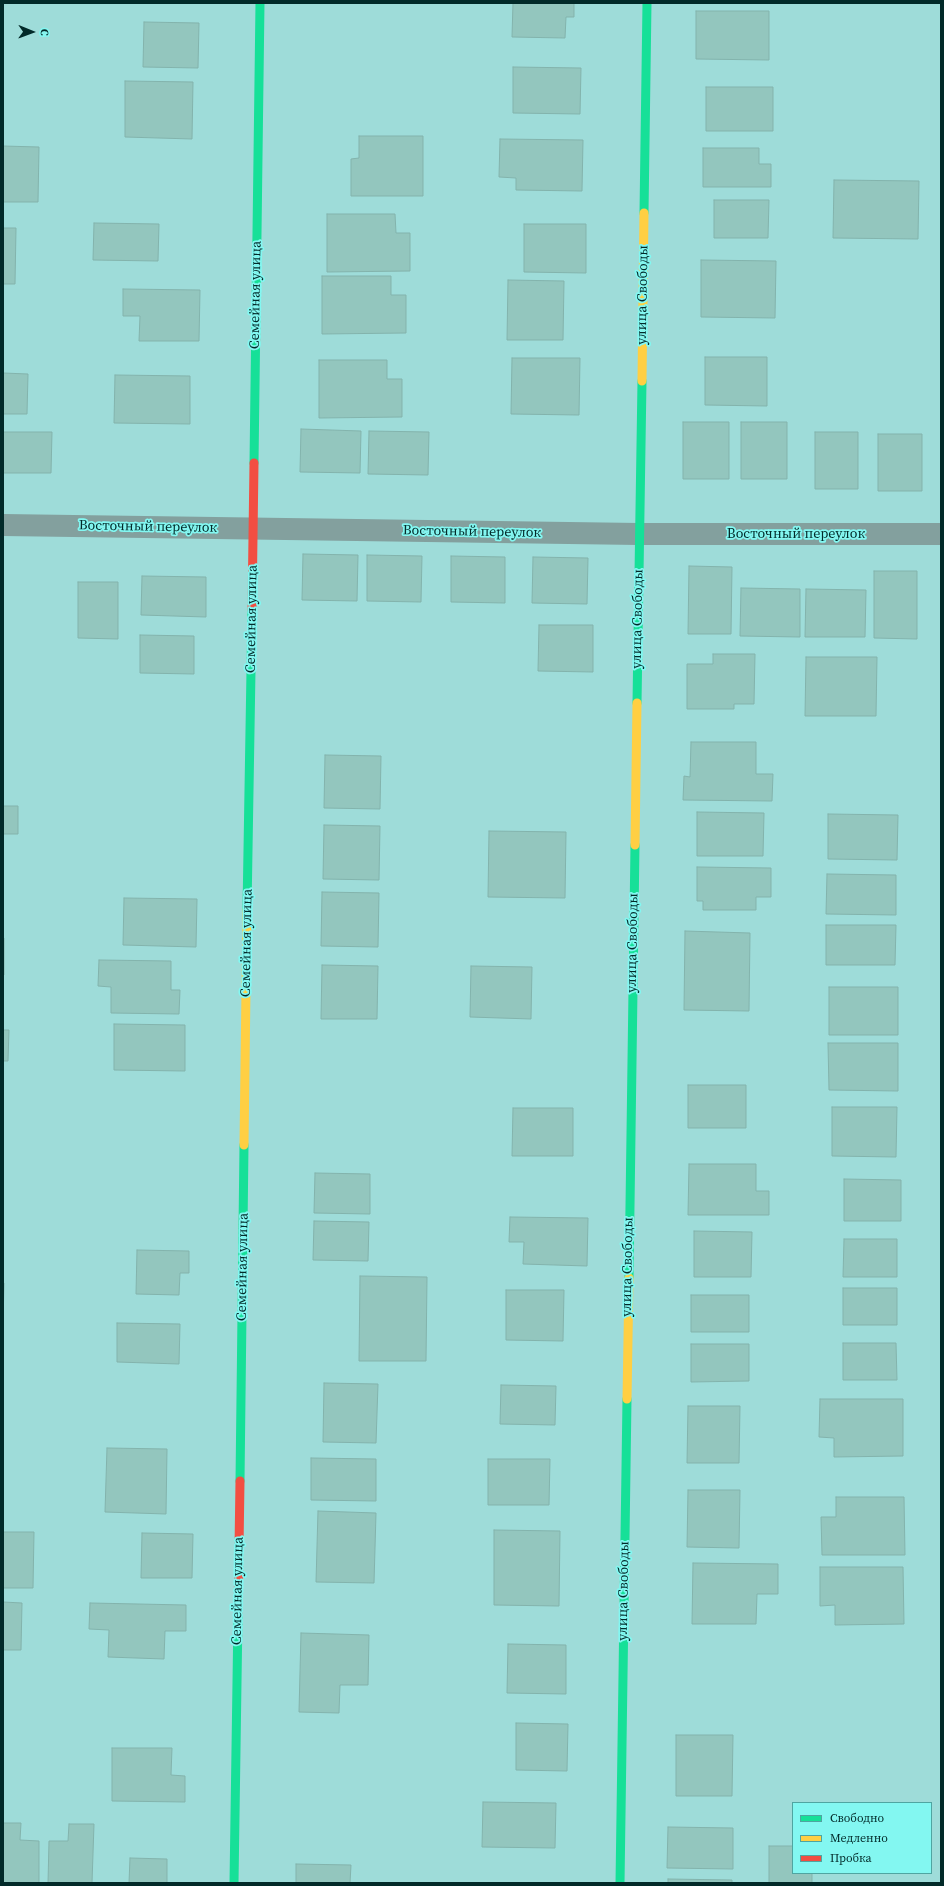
<!DOCTYPE html>
<meta charset="utf-8">
<style>
body{margin:0}
#map{position:relative;width:944px;height:1886px;overflow:hidden;background:#9edcd9;font-family:"Source Serif 4",serif}
canvas{display:block}
.frame{position:absolute;inset:0;border:4px solid #022a29;pointer-events:none}
.legend{position:absolute;left:792px;top:1802px;width:140px;height:72px;box-sizing:border-box;background:#83f7f1;border:1px solid #4fa5a1;margin:0;padding:5px 7px;list-style:none;font-size:12px;color:#022a29}
.legend li{display:flex;align-items:center;gap:8px;height:20px}
.legend b{width:20px;border:1px solid #4fa5a1}
.north{position:absolute;left:12px;top:12px;width:40px;height:40px;-webkit-text-stroke:3px #83f7f1;paint-order:stroke;rotate:91deg;font-size:11px;font-weight:700;line-height:16px;text-align:center;color:#022a29}
.north::after{content:'';display:block;margin:auto;width:14px;height:18px;background:#022a29;clip-path:polygon(50% 0,100% 100%,50% 72%,0 100%)}
</style>
<div id="map">
<canvas width="944" height="1886"></canvas>
<div class="frame"></div>
<ul class="legend">
<li><b style="height:5px;background:#16e098"></b>Свободно</li>
<li><b style="height:5px;background:#ffcf43"></b>Медленно</li>
<li><b style="height:5px;background:#f24e42"></b>Пробка</li>
</ul>
<div class="north">С</div>
</div>
<script>
const ctx = document.querySelector('canvas').getContext('2d');
ctx.lineJoin = 'round';
function fill(path, color) {
  ctx.fillStyle = color;
  ctx.fill(path, 'evenodd');
}
function toPath(rows) {
  const path = new Path2D();
  for (const r of rows) {
    path.moveTo(r[0], r[1]);
    for (let i = 2; i < r.length; i += 2) path.lineTo(r[i], r[i + 1]);
  }
  return path;
}
function trace(path, color, width, dash) {
  ctx.strokeStyle = color;
  ctx.lineWidth = width;
  ctx.lineCap = dash ? 'butt' : 'round';
  ctx.setLineDash(dash || []);
  ctx.stroke(path);
}
function write(font, color, halo, rows, align = 'center') {
  ctx.font = font + ' "Source Serif 4",serif';
  ctx.lineWidth = 3.5;
  ctx.setLineDash([]);
  ctx.textBaseline = 'middle';
  ctx.strokeStyle = halo;
  ctx.fillStyle = color;
  for (const [text, x, y, turn = 0] of rows) {
    ctx.save();
    ctx.translate(x, y);
    ctx.rotate((+turn || 0) * Math.PI / 180);
    ctx.textAlign = isNaN(turn) ? turn : align;
    if (halo) ctx.strokeText(text, 0, 0);
    ctx.fillText(text, 0, 0);
    ctx.restore();
  }
}
const building = toPath([
 [513,3,574,3,574,17,566,17,565,38,512,37,513,3],
 [696,11,769,11,769,60,696,59,696,11],
 [144,22,199,23,198,68,143,67,144,22],
 [513,67,581,68,580,114,513,113,513,67],
 [125,81,193,82,192,139,125,137,125,81],
 [706,87,773,87,773,131,706,131,706,87],
 [359,136,423,136,423,196,351,196,351,159,359,158,359,136],
 [500,139,583,140,582,191,516,190,516,178,499,177,500,139],
 [3,146,39,147,38,202,3,202,3,146],
 [703,148,759,148,759,164,771,164,771,187,703,187,703,148],
 [834,180,919,181,918,239,833,238,834,180],
 [714,200,769,200,768,238,714,238,714,200],
 [327,214,395,214,396,233,410,233,410,271,327,272,327,214],
 [94,223,159,224,158,261,93,260,94,223],
 [524,224,586,224,586,273,524,272,524,224],
 [3,228,16,228,15,284,3,284,3,228],
 [701,260,776,261,775,318,701,317,701,260],
 [322,276,391,276,391,295,406,295,406,333,322,334,322,276],
 [508,280,564,281,563,340,507,340,508,280],
 [123,289,200,290,199,341,139,341,140,316,123,316,123,289],
 [705,357,767,357,767,406,705,405,705,357],
 [512,358,580,358,579,415,511,414,512,358],
 [319,360,387,360,387,379,402,379,402,417,319,418,319,360],
 [3,373,28,374,27,414,3,414,3,373],
 [115,375,190,376,190,424,114,423,115,375],
 [683,422,729,422,729,479,683,479,683,422],
 [741,422,787,422,787,479,741,479,741,422],
 [301,429,361,431,360,473,300,472,301,429],
 [369,431,429,432,428,475,368,474,369,431],
 [3,432,52,432,51,473,3,473,3,432],
 [815,432,858,432,858,489,815,489,815,432],
 [878,434,922,434,922,491,878,491,878,434],
 [303,554,358,555,357,601,302,600,303,554],
 [367,555,422,556,421,602,367,601,367,555],
 [451,556,505,557,505,603,451,602,451,556],
 [533,557,588,558,587,604,532,603,533,557],
 [689,566,732,567,731,634,688,634,689,566],
 [874,571,917,571,917,639,874,638,874,571],
 [142,576,206,577,206,617,141,615,142,576],
 [78,582,118,582,118,639,78,638,78,582],
 [741,588,800,589,800,637,740,636,741,588],
 [806,589,866,590,865,637,805,637,806,589],
 [539,625,593,625,593,672,538,671,539,625],
 [140,635,194,636,194,674,140,673,140,635],
 [713,654,755,654,754,704,734,704,734,709,687,709,687,664,713,664,713,654],
 [806,657,877,657,876,716,805,716,806,657],
 [691,742,756,742,756,774,773,774,772,801,683,800,684,776,690,777,691,742],
 [325,755,381,756,380,809,324,808,325,755],
 [3,806,18,806,18,834,3,834,3,806],
 [697,812,764,813,763,856,697,856,697,812],
 [828,814,898,815,897,860,828,859,828,814],
 [324,825,380,826,379,880,323,879,324,825],
 [489,831,566,832,565,898,488,897,489,831],
 [697,867,771,868,771,897,756,897,756,910,703,910,703,901,697,901,697,867],
 [827,874,896,875,896,915,826,914,827,874],
 [322,892,379,893,378,947,321,946,322,892],
 [124,898,197,899,196,947,123,945,124,898],
 [826,925,896,925,895,965,826,965,826,925],
 [685,931,750,933,749,1011,684,1010,685,931],
 [3,938,4,938,4,975,3,975,3,938],
 [99,960,171,961,171,990,180,990,179,1014,111,1013,111,987,98,986,99,960],
 [322,965,378,966,377,1019,321,1019,322,965],
 [471,966,532,967,531,1019,470,1017,471,966],
 [829,987,898,987,898,1035,829,1035,829,987],
 [114,1024,185,1025,185,1071,114,1070,114,1024],
 [3,1030,9,1030,8,1061,3,1061,3,1030],
 [828,1043,898,1043,898,1091,829,1090,828,1043],
 [688,1085,746,1085,746,1128,688,1128,688,1085],
 [832,1107,897,1107,896,1157,832,1156,832,1107],
 [513,1108,573,1108,573,1156,512,1156,513,1108],
 [689,1164,756,1164,756,1191,769,1191,769,1215,688,1215,689,1164],
 [315,1173,370,1174,370,1214,314,1213,315,1173],
 [844,1179,901,1180,901,1221,844,1221,844,1179],
 [510,1217,588,1218,587,1266,523,1264,524,1242,509,1242,510,1217],
 [314,1221,369,1222,368,1261,313,1260,314,1221],
 [694,1231,752,1232,751,1277,694,1277,694,1231],
 [844,1239,897,1239,897,1277,843,1277,844,1239],
 [137,1250,189,1251,189,1273,180,1273,179,1295,136,1294,137,1250],
 [360,1276,427,1277,426,1361,359,1361,360,1276],
 [3,1283,4,1283,3,1323,3,1283],
 [843,1288,897,1288,897,1325,843,1325,843,1288],
 [506,1290,564,1290,563,1341,506,1340,506,1290],
 [691,1295,749,1295,749,1332,691,1332,691,1295],
 [117,1323,180,1324,179,1364,117,1362,117,1323],
 [843,1343,896,1343,897,1380,843,1380,843,1343],
 [691,1344,749,1344,749,1381,691,1382,691,1344],
 [324,1383,378,1384,376,1443,323,1442,324,1383],
 [501,1385,556,1386,555,1425,500,1424,501,1385],
 [820,1399,903,1399,903,1456,834,1457,834,1438,819,1437,820,1399],
 [688,1406,740,1406,739,1463,687,1463,688,1406],
 [107,1448,167,1449,166,1514,105,1512,107,1448],
 [311,1458,376,1459,376,1501,311,1500,311,1458],
 [488,1459,550,1459,549,1505,488,1505,488,1459],
 [688,1490,740,1490,739,1548,687,1547,688,1490],
 [836,1497,904,1497,905,1555,822,1555,821,1517,836,1517,836,1497],
 [318,1511,376,1513,374,1583,316,1582,318,1511],
 [494,1530,560,1531,559,1606,494,1605,494,1530],
 [3,1532,34,1532,33,1588,3,1588,3,1532],
 [142,1533,193,1534,192,1578,141,1578,142,1533],
 [693,1563,778,1564,778,1594,757,1594,756,1624,692,1624,693,1563],
 [820,1567,903,1567,904,1624,835,1625,835,1605,820,1606,820,1567],
 [3,1602,22,1603,21,1650,3,1650,3,1602],
 [90,1603,186,1605,186,1631,165,1631,164,1659,108,1657,109,1630,89,1629,90,1603],
 [301,1633,369,1635,368,1685,340,1685,339,1713,299,1712,301,1633],
 [508,1644,566,1645,566,1694,507,1693,508,1644],
 [516,1723,568,1724,567,1771,516,1770,516,1723],
 [676,1735,733,1735,732,1796,676,1796,676,1735],
 [112,1748,172,1748,171,1775,185,1776,185,1802,112,1801,112,1748],
 [483,1802,556,1803,555,1848,482,1847,483,1802],
 [3,1823,21,1823,20,1840,39,1841,39,1883,3,1883,3,1823],
 [69,1824,94,1824,92,1883,48,1883,49,1841,68,1841,69,1824],
 [668,1827,733,1828,733,1869,667,1868,668,1827],
 [769,1846,793,1846,793,1873,812,1873,812,1883,769,1883,769,1846],
 [130,1858,167,1859,167,1883,129,1883,130,1858],
 [296,1864,351,1865,350,1883,296,1883,296,1864],
 [668,1879,732,1880,732,1883,668,1883,668,1879]
]);
const street = toPath([
 [3,525,639,534,941,534]
]);
const fast = toPath([
 [644,213,647,3],
 [254,463,260,3],
 [637,703,642,381],
 [247,910,252,610],
 [629,1278,635,845],
 [240,1481,244,1145],
 [234,1883,238,1615],
 [620,1883,627,1399]
]);
const slow = toPath([
 [642,381,644,213],
 [635,845,637,703],
 [244,1145,247,910],
 [627,1399,629,1278]
]);
const jam = toPath([
 [252,610,254,463],
 [238,1615,240,1481]
]);
const streetNames = [
 ["Семейная улица",256,295,-89],
 ["улица Свободы",643,295,-89],
 ["Восточный переулок",148,527,1],
 ["Восточный переулок",472,532,1],
 ["Восточный переулок",796,534],
 ["Семейная улица",252,619,-89],
 ["улица Свободы",638,619,-89],
 ["Семейная улица",247,943,-89],
 ["улица Свободы",633,943,-89],
 ["Семейная улица",243,1267,-89],
 ["улица Свободы",628,1267,-89],
 ["Семейная улица",238,1591,-89],
 ["улица Свободы",624,1591,-89]
];
fill(building, '#93c6be');
trace(building, '#83b3ac', 1);
trace(street, '#83a09e', 22);
trace(fast, '#16e098', 9);
trace(slow, '#ffcf43', 9);
trace(jam, '#f24e42', 9);
write('14px', '#022a29', '#83f7f1', streetNames);
</script>
